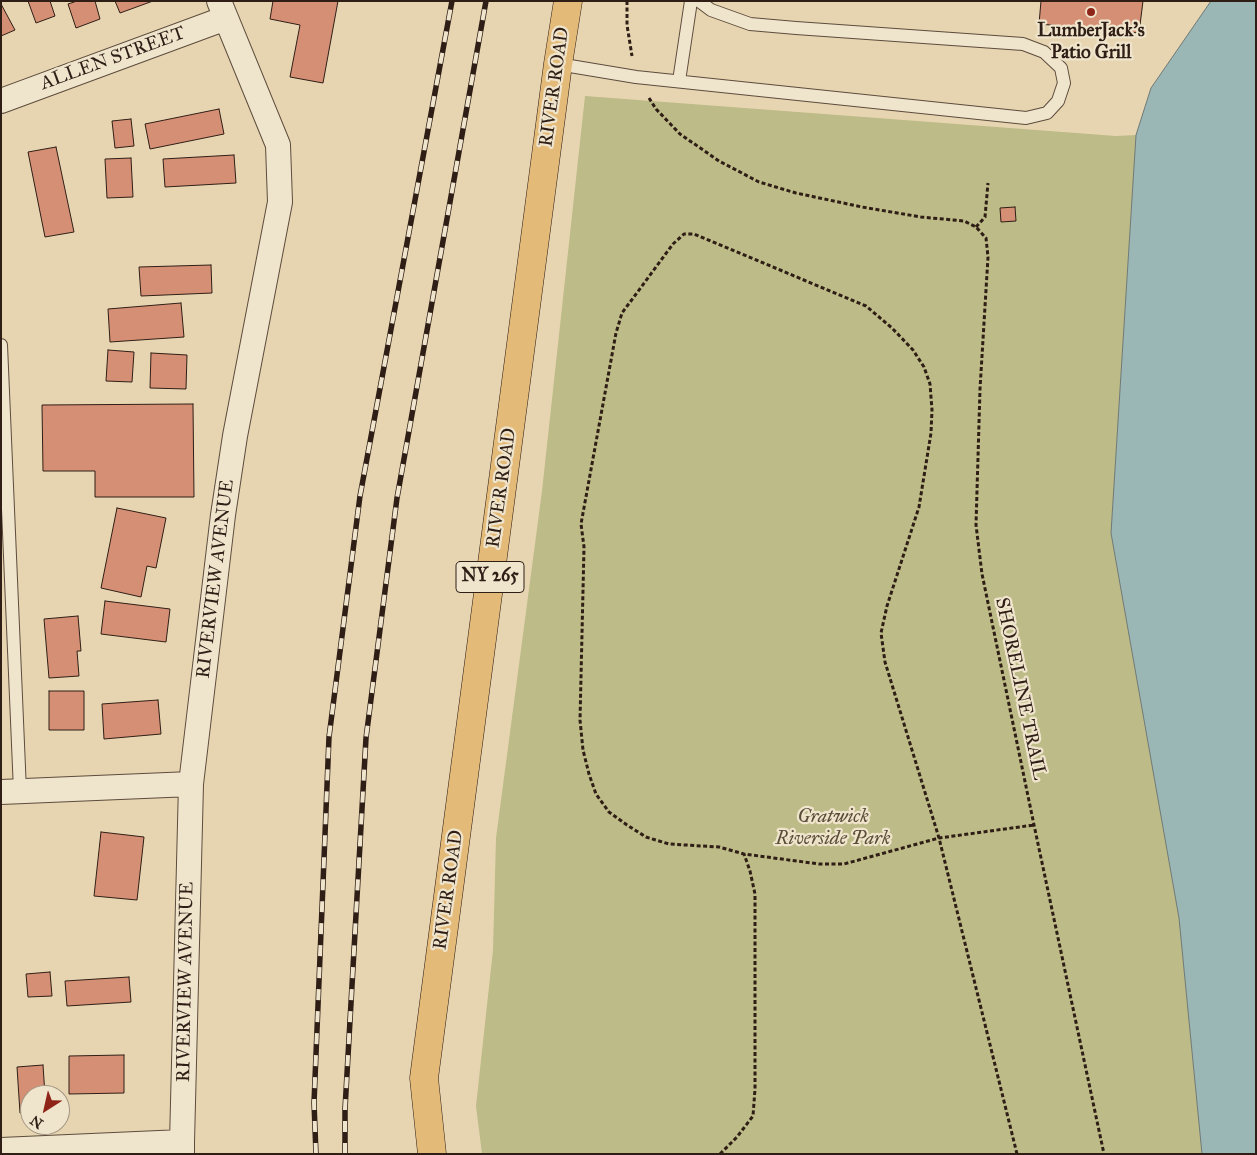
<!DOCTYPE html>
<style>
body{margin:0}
#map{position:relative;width:1257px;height:1155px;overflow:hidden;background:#e7d5b1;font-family:"IM FELL Great Primer",serif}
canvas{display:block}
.frame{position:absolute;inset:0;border:2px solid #2f1e16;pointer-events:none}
.north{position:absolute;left:20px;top:1085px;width:50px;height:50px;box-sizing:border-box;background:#efe4cc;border:1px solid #a29583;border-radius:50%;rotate:215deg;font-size:14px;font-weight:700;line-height:20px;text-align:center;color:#2f1e16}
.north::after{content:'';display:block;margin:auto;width:18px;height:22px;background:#8f2418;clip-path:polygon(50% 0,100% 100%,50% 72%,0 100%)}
</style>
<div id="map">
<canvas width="1257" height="1155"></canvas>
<div class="frame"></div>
<div class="north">N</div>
</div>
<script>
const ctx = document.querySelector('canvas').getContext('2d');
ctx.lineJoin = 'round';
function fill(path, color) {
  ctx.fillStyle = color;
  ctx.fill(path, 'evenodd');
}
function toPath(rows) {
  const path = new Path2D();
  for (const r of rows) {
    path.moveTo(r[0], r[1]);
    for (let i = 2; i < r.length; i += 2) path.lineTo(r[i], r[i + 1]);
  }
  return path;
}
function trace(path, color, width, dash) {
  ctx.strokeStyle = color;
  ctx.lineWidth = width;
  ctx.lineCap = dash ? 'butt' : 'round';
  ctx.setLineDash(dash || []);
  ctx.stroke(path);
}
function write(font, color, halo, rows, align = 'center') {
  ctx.font = font + ' "IM FELL Great Primer",serif';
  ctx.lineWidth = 4.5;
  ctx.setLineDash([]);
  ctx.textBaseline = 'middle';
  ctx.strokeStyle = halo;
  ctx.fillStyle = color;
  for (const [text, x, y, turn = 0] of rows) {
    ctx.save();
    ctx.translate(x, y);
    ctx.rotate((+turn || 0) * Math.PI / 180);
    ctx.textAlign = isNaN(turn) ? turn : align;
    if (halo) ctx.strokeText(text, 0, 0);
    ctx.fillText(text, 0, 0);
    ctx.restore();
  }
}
const green = toPath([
 [585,96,1116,136,1136,135,1111,533,1179,918,1202,1154,482,1154,476,1106,493,950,496,838,542,491]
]);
const water = toPath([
 [1211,1,1256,1,1256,1154,1202,1154,1179,918,1111,533,1136,135,1151,88,1211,1]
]);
const building = toPath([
 [28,1,50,1,55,16,36,23,28,1],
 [77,1,95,1,100,19,76,28,68,4,77,1],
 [115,1,153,1,120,13,115,1],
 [273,1,338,1,323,83,290,77,300,25,270,19,273,1],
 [1041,1,1143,1,1139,33,1039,24,1041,1],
 [1,4,15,30,1,36,1,4],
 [219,109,224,134,150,149,145,124,219,109],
 [131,119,134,146,115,148,112,121,131,119],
 [56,147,74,232,45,237,28,152,56,147],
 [234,155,236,183,165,187,163,159,234,155],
 [131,158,133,197,107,198,105,159,131,158],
 [1015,207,1016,221,1001,222,1000,208,1015,207],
 [211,265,212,293,141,296,139,267,211,265],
 [181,303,184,337,110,342,108,309,181,303],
 [108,350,134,352,132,382,106,381,108,350],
 [151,353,187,355,186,389,150,388,151,353],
 [193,404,194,497,95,497,95,471,43,471,42,405,193,404],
 [117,508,166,518,156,568,147,566,141,597,101,588,117,508],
 [105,601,170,609,166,642,101,634,105,601],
 [78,616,81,651,77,651,79,676,49,678,44,619,78,616],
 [49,691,84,691,84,730,49,730,49,691],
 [158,700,161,734,104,739,102,704,158,700],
 [101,832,144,837,137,900,94,896,101,832],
 [50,972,52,996,28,997,26,974,50,972],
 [129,977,131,1002,67,1006,65,981,129,977],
 [124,1055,124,1093,69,1094,69,1056,124,1055],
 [43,1065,45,1095,30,1095,30,1113,20,1113,17,1067,43,1065]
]);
const path = toPath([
 [627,1,627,25,632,56],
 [649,98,656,109,680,134,719,161,759,182,796,193,862,207,921,217,964,221,976,227,986,238,988,257,980,389,976,525,982,574,1034,825,1104,1154],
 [976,227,985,217,988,183],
 [720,1154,737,1137,753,1116,755,1089,755,894,750,871,744,854],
 [1017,1154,939,838,885,662,881,633,887,606,919,507,931,433,932,410,930,384,924,367,913,350,892,328,866,306,694,234,684,234,673,244,622,313,616,333,581,524,584,547,580,720,583,750,589,774,596,794,609,812,627,825,646,837,669,844,719,847,744,854,819,864,844,864,939,838,1034,825]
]);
const service = toPath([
 [558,64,636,77,1026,118,1047,113,1058,101,1064,83,1061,68,1044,52,1023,44,796,28,750,24,711,10,699,1],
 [679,81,691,1],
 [1,345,20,791]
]);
const minor = toPath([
 [1,101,226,18],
 [1,792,191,784],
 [1,1150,182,1142],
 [182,1154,182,1142,191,784,223,515,235,436,280,202,278,145,219,1]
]);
const primary = toPath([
 [432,1154,424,1078,558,64,568,1]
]);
const rail = toPath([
 [316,1154,314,1103,329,737,360,496,452,1],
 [345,1154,345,1109,366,738,397,498,486,1]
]);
const markers = [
 [1091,12,5,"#8f2418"]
];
const shields = [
 [490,577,68]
];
const shieldNames = [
 ["NY 265",490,577]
];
const poiNames = [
 ["LumberJack's",1091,31],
 ["Patio Grill",1091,53]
];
const streetNames = [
 ["ALLEN STREET",113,59,-20],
 ["RIVER ROAD",555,87,-82],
 ["RIVER ROAD",502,488,-82],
 ["RIVERVIEW AVENUE",216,579,-83],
 ["SHORELINE TRAIL",1020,689,78],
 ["RIVER ROAD",449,890,-82],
 ["RIVERVIEW AVENUE",186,982,-89]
];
const parkNames = [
 ["Gratwick",833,817],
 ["Riverside Park",833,839]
];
fill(green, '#bdbb87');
fill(water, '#9ab6b5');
trace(water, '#6f7975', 1);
fill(building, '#d58f74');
trace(building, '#2f1e16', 1);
trace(service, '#5d4c3d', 14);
trace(minor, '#5d4c3d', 26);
trace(primary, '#2f1e16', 29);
trace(path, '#2f1e16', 3, [4, 2.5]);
trace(service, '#efe4cc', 12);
trace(minor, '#efe4cc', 24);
trace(primary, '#e4ba78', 28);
trace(rail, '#2f1e16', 5.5);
trace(rail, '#efe4cc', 4, [11]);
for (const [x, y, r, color] of markers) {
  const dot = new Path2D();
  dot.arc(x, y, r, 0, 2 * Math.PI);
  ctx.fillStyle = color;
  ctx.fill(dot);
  trace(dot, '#efe4cc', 2);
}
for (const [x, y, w] of shields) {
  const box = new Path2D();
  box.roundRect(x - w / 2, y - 15.5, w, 31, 4);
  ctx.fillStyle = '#efe4cc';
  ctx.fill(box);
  trace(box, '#2f1e16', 1);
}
write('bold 18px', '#2f1e16', null, shieldNames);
write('bold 19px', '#2f1e16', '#efe4cc', poiNames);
write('19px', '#2f1e16', '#efe4cc', streetNames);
write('italic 19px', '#5a4d38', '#efe4cc', parkNames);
</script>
